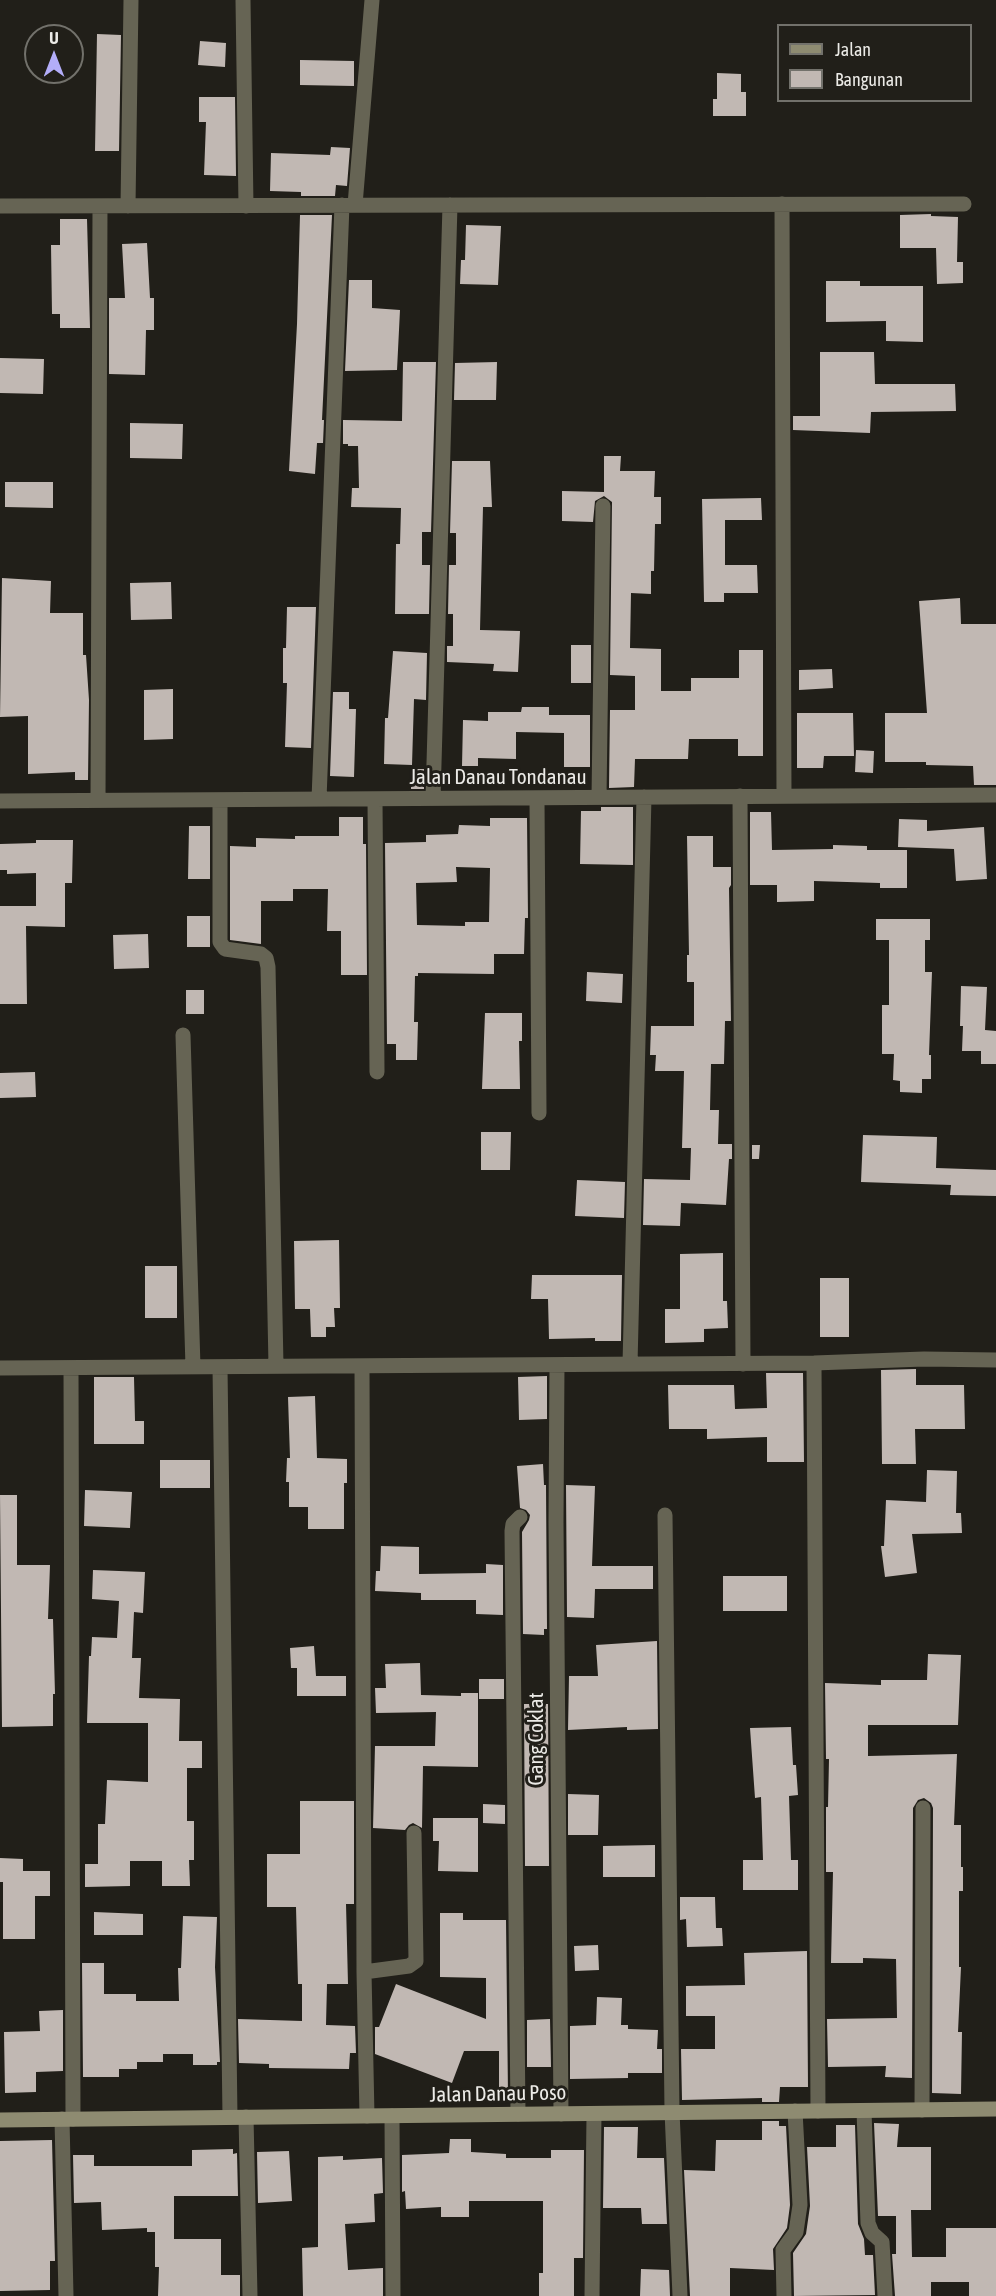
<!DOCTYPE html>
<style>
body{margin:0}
#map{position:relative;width:996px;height:2296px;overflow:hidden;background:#211f19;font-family:"Asap Condensed",sans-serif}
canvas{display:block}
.legend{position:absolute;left:777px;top:24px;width:195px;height:78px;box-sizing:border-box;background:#211f19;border:2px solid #72716b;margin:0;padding:8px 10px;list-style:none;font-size:18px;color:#ecebe7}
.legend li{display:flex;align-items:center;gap:12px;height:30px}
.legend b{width:30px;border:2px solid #72716b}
.north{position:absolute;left:24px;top:24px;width:60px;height:60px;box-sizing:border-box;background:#211f19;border:2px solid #72716b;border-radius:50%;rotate:0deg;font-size:16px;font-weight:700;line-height:24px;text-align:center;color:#ecebe7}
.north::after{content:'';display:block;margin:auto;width:21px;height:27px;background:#b3adf9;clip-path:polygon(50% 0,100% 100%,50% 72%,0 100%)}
</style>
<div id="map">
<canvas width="996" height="2296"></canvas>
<ul class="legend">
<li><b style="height:8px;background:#8e8b71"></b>Jalan</li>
<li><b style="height:16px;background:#c1b8b3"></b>Bangunan</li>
</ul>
<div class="north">U</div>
</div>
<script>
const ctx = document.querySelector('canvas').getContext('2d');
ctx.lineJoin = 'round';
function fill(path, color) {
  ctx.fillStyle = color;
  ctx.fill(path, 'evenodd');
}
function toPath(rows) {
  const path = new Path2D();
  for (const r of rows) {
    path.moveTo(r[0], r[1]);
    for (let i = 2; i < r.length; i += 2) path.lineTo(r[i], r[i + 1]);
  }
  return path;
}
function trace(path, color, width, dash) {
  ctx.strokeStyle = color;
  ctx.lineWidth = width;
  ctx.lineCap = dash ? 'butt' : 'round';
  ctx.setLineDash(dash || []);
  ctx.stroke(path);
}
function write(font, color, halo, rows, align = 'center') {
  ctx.font = font + ' "Asap Condensed",sans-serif';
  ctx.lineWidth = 6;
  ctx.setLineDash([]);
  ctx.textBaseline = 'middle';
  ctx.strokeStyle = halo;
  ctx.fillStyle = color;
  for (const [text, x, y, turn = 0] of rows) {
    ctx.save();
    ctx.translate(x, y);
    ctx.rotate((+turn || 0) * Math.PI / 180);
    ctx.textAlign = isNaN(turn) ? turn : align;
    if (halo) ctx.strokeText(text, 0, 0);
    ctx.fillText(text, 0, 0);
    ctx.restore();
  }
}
const building = toPath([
 [97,34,121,35,119,151,95,151],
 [200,41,226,43,225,67,198,65],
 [300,60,354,61,354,86,300,85],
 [717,73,741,74,741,92,746,92,746,116,713,116,713,99,717,99],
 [199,97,235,97,236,176,204,175,206,122,199,122],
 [331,147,350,148,347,186,336,185,335,196,301,196,301,192,270,191,271,153,330,155],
 [931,214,931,216,958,217,957,262,963,262,963,283,937,284,936,248,900,248,900,215],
 [300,215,332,215,322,420,324,420,323,443,317,443,315,474,289,471,297,324],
 [60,219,87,219,90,328,60,328,60,314,52,314,51,245,60,245],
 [466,225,501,226,498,285,460,284,461,260,465,260],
 [147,243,150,298,154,298,154,330,146,330,145,375,109,374,109,298,125,298,122,244],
 [349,280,372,280,372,308,400,310,397,370,345,371],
 [826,281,860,281,860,286,923,286,923,342,886,341,886,321,826,322],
 [820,352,874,352,875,384,955,384,956,411,871,412,870,433,793,430,793,416,820,416],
 [0,358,44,359,43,394,0,393],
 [403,362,436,362,431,532,422,532,422,565,430,565,429,614,395,614,396,544,400,544,401,508,351,507,352,488,359,488,358,446,348,446,348,444,343,444,343,420,402,421],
 [497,362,496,400,454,400,455,363],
 [130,423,183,424,182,459,130,458],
 [604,456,621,456,620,471,655,471,654,497,661,497,661,524,655,524,654,571,651,571,651,594,631,593,630,648,661,649,661,691,691,691,691,678,739,678,739,650,763,650,763,756,738,756,738,739,689,739,688,759,635,759,634,787,609,788,610,710,635,710,635,676,610,675,612,502,604,496,595,501,593,522,562,521,562,491,604,492],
 [452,461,490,461,492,507,483,507,480,630,520,631,518,672,493,671,494,664,447,662,447,646,453,646,453,614,448,614,449,565,456,565,456,533,450,533],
 [5,482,53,482,53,508,5,507],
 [761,498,762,520,725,520,725,565,757,565,758,593,724,593,724,602,704,602,702,499],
 [2,578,51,581,50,613,83,613,83,655,86,655,89,700,88,780,75,780,75,772,28,774,28,716,0,717],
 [171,582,172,619,131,620,130,583],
 [960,598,961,624,996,624,996,785,974,785,973,766,926,765,926,762,885,762,885,713,927,713,919,601],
 [287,607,316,607,311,748,285,747,287,683,283,683,283,648,286,648],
 [571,645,591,645,591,683,571,683],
 [393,651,427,653,426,700,414,699,412,765,384,764,385,718,388,718],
 [832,669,833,688,799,690,799,670],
 [173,689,173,739,144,740,144,690],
 [333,692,349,692,349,709,356,709,354,777,330,776],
 [522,707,549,707,549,715,590,715,590,767,564,767,564,733,516,732,516,759,478,758,478,766,462,766,463,720,488,721,488,712,521,712],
 [797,713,853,713,854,756,824,756,823,768,797,768],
 [856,750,874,751,873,773,855,772],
 [411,769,424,769,424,789,411,789],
 [601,807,633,807,633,865,580,864,581,811,601,811],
 [750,812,771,812,772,850,833,849,833,845,867,846,867,850,907,850,907,888,880,888,880,883,814,881,814,901,777,902,777,885,750,885],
 [339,817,363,817,363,844,366,844,367,975,341,975,341,931,327,931,328,889,293,889,293,901,261,901,261,944,230,940,230,846,256,847,256,838,295,839,295,836,339,836],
 [490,818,527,818,528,918,525,918,524,954,494,954,494,974,418,973,418,976,415,976,414,1022,418,1022,417,1060,396,1060,396,1044,387,1044,385,843,426,842,426,835,458,834,459,825,490,826],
 [456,867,490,868,489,922,465,922,465,926,417,925,416,883,457,882],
 [899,819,927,820,927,831,984,827,987,879,956,881,954,849,898,847],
 [189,826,210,826,210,879,188,879],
 [687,836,713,836,713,867,731,867,731,885,729,888,731,1021,725,1021,724,1064,711,1064,710,1110,719,1110,718,1144,732,1144,732,1159,729,1159,726,1205,681,1203,680,1226,643,1225,644,1179,690,1180,691,1148,682,1148,684,1071,655,1071,656,1055,650,1055,651,1026,694,1026,694,982,687,982,687,955,689,955],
 [36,840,73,840,72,883,65,883,65,927,26,926,27,1004,0,1004,0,906,36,906,36,873,7,874,7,870,0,870,0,844,36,843],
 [187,916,210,916,210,947,187,947],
 [876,919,930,919,930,940,925,940,925,972,932,972,929,1055,931,1055,931,1079,922,1079,922,1093,900,1092,900,1081,893,1080,894,1054,882,1054,882,1005,889,1005,889,940,876,940],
 [148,934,149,968,114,969,113,935],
 [587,972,623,974,622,1003,586,1001],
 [961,986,987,987,985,1030,996,1031,996,1064,981,1064,981,1051,962,1051,963,1026,960,1026],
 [186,990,204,990,204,1014,186,1014],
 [485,1013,522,1013,522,1041,519,1041,520,1089,482,1089],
 [35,1072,36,1097,0,1098,0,1073],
 [481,1132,511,1132,510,1170,481,1170],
 [863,1135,937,1137,936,1168,996,1170,996,1196,950,1195,951,1185,861,1182],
 [752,1145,760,1145,759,1159,752,1159],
 [577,1180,625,1182,624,1218,575,1216],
 [339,1240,340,1308,334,1308,335,1327,326,1327,326,1337,311,1337,310,1309,295,1309,294,1241],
 [723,1253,723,1301,727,1301,728,1328,704,1329,704,1342,665,1343,665,1309,680,1309,680,1254],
 [145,1266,177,1266,177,1318,145,1318],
 [532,1275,622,1275,621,1341,595,1341,595,1338,549,1339,548,1299,531,1299],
 [820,1278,849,1278,849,1337,820,1337],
 [916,1369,916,1385,964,1385,965,1429,915,1429,916,1464,882,1464,881,1370],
 [766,1373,803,1373,804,1462,767,1462,767,1437,707,1439,707,1429,669,1429,668,1385,734,1385,735,1409,767,1408],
 [547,1376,547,1419,519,1420,518,1377],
 [94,1377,134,1377,135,1421,144,1421,144,1444,94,1444],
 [315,1396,317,1458,347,1459,347,1483,344,1483,344,1529,308,1529,308,1507,289,1507,289,1482,286,1482,287,1458,290,1458,288,1397],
 [160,1460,210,1460,210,1488,160,1488],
 [543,1464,544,1485,546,1485,547,1629,544,1629,544,1635,523,1634,522,1532,529,1520,530,1515,526,1510,520,1508,517,1466],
 [927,1470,957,1471,956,1513,961,1513,962,1533,912,1534,917,1573,885,1577,881,1546,884,1546,886,1500,926,1502],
 [566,1485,595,1486,592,1566,653,1566,653,1589,595,1589,594,1618,567,1617],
 [85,1490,132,1492,130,1528,84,1526],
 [0,1495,17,1495,17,1565,50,1565,48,1619,53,1619,55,1694,53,1694,53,1726,2,1727],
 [381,1546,419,1547,419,1574,486,1573,486,1564,503,1565,503,1615,476,1614,476,1600,421,1600,421,1593,375,1591,376,1571,380,1571],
 [93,1570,145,1572,143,1613,134,1612,132,1658,141,1658,139,1698,180,1699,179,1741,202,1741,202,1768,187,1768,187,1821,194,1821,194,1860,189,1860,190,1886,162,1886,162,1861,130,1861,130,1886,85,1887,85,1864,98,1864,98,1824,105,1824,107,1780,148,1782,148,1723,87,1723,89,1656,91,1656,92,1637,117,1638,119,1601,92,1599],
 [723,1576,787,1576,787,1611,723,1611],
 [657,1641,658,1729,627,1730,627,1727,568,1730,569,1676,598,1676,596,1645],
 [314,1646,316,1676,346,1676,346,1696,297,1696,297,1668,291,1668,290,1648],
 [928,1654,961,1655,958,1725,868,1725,868,1756,957,1754,954,1825,961,1825,961,1867,963,1867,963,1891,959,1891,959,1967,961,1967,958,2032,962,2032,961,2094,932,2093,933,1808,931,1803,924,1798,918,1800,913,1808,912,2078,885,2077,886,2066,828,2067,827,2019,897,2018,896,1959,863,1958,863,1963,831,1963,833,1872,826,1872,826,1807,828,1807,829,1759,826,1759,825,1683,881,1685,881,1680,927,1680],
 [420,1663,421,1695,461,1696,461,1693,478,1693,478,1767,423,1766,422,1828,413,1823,409,1825,405,1830,373,1828,375,1746,435,1746,436,1712,376,1713,375,1688,386,1688,385,1664],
 [479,1679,504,1679,504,1699,479,1699],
 [524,1704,548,1704,549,1866,525,1866],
 [791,1727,793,1765,796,1765,798,1795,789,1796,791,1860,798,1860,798,1890,743,1890,743,1860,763,1860,761,1797,755,1798,750,1728],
 [568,1794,599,1795,598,1835,568,1835],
 [300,1801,354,1801,354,1904,346,1904,348,1984,327,1984,326,2025,355,2026,356,2053,350,2053,349,2069,269,2068,269,2064,239,2063,238,2019,302,2021,302,1984,298,1984,296,1907,267,1907,267,1854,300,1854],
 [483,1804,505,1805,505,1824,483,1823],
 [433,1818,478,1818,478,1872,438,1871,439,1841,433,1841],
 [655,1845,655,1877,603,1877,603,1846],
 [0,1858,23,1859,23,1871,50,1871,50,1896,35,1896,35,1939,3,1939,3,1882,0,1882],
 [680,1897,715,1897,716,1928,722,1928,723,1946,687,1947,686,1919,680,1920],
 [94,1912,143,1914,143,1935,94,1935],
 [440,1913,463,1913,463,1920,506,1920,508,2095,499,2095,499,2051,464,2051,452,2083,375,2054,375,2027,379,2027,396,1984,486,2019,486,1978,440,1977],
 [183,1916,217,1917,215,1967,220,2062,217,2062,217,2065,193,2065,193,2054,163,2054,163,2062,137,2062,137,2069,119,2069,119,2077,83,2077,82,1963,104,1963,104,1994,136,1994,136,2001,179,2001,178,1968,181,1968],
 [598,1945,599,1970,575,1971,574,1946],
 [807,1951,808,2087,780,2087,779,2102,762,2102,762,2098,682,2100,681,2049,715,2049,715,2016,686,2016,686,1986,745,1985,744,1953],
 [597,1997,622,1998,621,2025,628,2025,628,2029,658,2030,657,2049,662,2049,662,2073,628,2073,628,2078,570,2079,570,2026,596,2025],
 [63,2010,63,2071,36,2072,36,2092,5,2093,4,2032,40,2031,39,2011],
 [550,2019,551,2067,527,2067,527,2020],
 [762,2121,779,2121,779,2126,786,2126,790,2205,787,2228,773,2249,774,2270,730,2268,730,2296,690,2296,684,2170,715,2171,716,2140,762,2140],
 [874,2123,899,2124,897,2147,931,2147,931,2210,911,2210,912,2257,946,2257,946,2228,996,2228,996,2296,969,2296,969,2282,931,2282,931,2296,895,2296,892,2254,896,2254,896,2216,878,2216],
 [836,2125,855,2125,858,2224,864,2239,865,2255,873,2255,875,2295,794,2296,793,2253,806,2234,810,2206,807,2147,836,2147],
 [604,2127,638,2127,637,2158,664,2158,667,2224,642,2224,641,2208,603,2208],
 [450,2139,471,2139,471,2152,506,2154,506,2158,551,2158,551,2150,584,2150,583,2258,574,2258,574,2296,539,2296,539,2273,543,2273,543,2201,469,2201,469,2217,441,2217,441,2207,406,2209,405,2191,402,2192,402,2155,449,2153],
 [52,2140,55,2261,50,2261,50,2290,0,2291,0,2141],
 [233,2149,233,2154,237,2153,238,2196,174,2196,174,2239,221,2239,221,2275,240,2275,240,2296,158,2296,159,2267,155,2267,155,2232,147,2232,147,2228,102,2230,101,2202,74,2203,73,2155,94,2155,94,2166,192,2166,192,2150],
 [289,2151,292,2201,258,2203,257,2152],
 [343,2156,343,2160,382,2158,383,2193,374,2194,375,2222,345,2224,348,2270,383,2268,383,2296,303,2296,302,2248,318,2247,318,2157],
 [641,2269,669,2270,670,2296,640,2296]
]);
const street = toPath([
 [243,0,246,206],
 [782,204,784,796],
 [355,205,372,0],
 [0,206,964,204],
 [128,206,131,0],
 [740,796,743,1364],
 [599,797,603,506],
 [433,798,450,205],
 [537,798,539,1113],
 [319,799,342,205],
 [375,799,377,1072],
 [98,800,100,206],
 [220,800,220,942,225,949,261,954,266,958,268,967,276,1366],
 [0,801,996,795],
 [183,1035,193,1367],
 [814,1363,818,2111],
 [630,1364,644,797],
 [557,1365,556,1522,561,2114],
 [362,1366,364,1972,367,2116],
 [220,1367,230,2117],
 [0,1368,814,1363,924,1359,996,1360],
 [71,1368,73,2119],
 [665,1515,672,2111,680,2296],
 [364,1972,409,1966,416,1961,414,1833],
 [922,2110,923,1808],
 [864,2111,868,2223,872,2233,882,2242,885,2296],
 [518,2114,512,1531,513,1524,520,1517],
 [392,2116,393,2296],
 [246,2117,250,2296],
 [62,2119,66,2296],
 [592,2296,594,2114],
 [784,2296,783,2250,796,2232,800,2205,795,2111]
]);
const secondary = toPath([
 [0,2120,996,2109]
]);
const streetNames = [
 ["Jalan Danau Tondanau",498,777],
 ["Gang Coklat",536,1739,-90],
 ["Jalan Danau Poso",498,2094,-1]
];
fill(building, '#c1b8b3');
trace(street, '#666454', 15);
trace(secondary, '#8e8b71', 15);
write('21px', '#ecebe7', '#211f19', streetNames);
</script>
